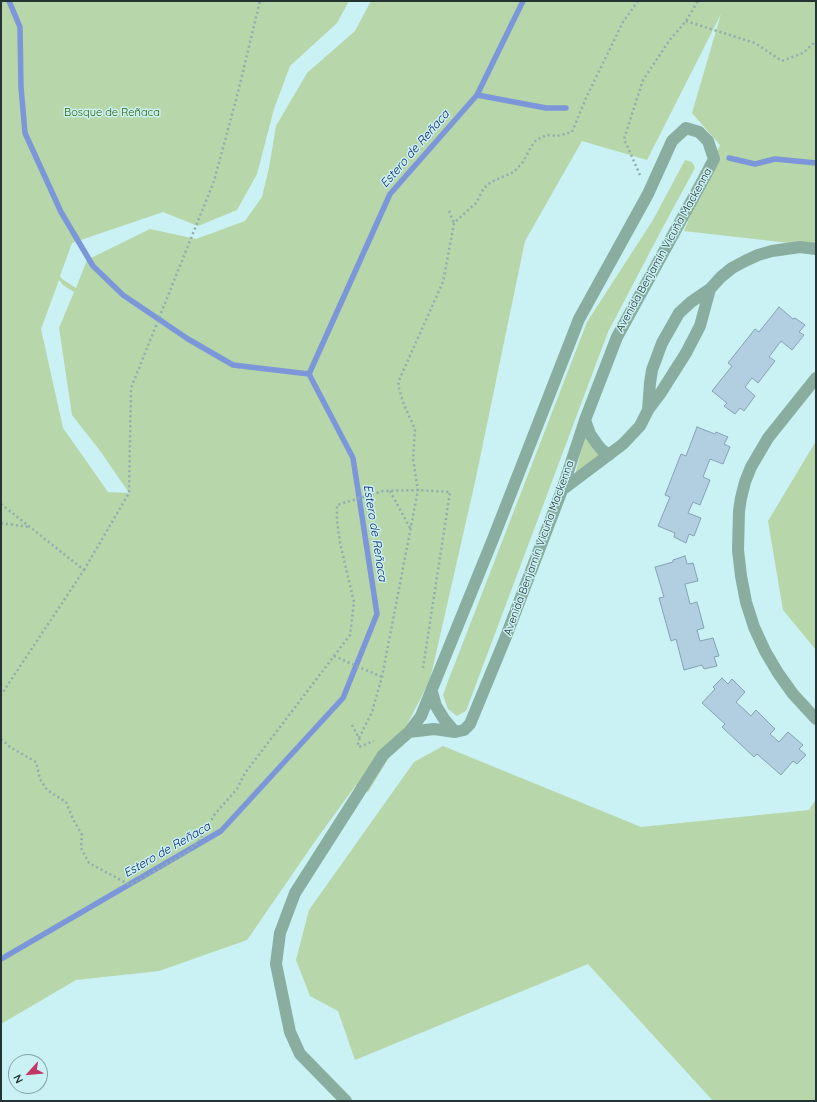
<!DOCTYPE html>
<meta charset="utf-8">
<style>
body{margin:0}
#map{position:relative;width:817px;height:1102px;overflow:hidden;background:#caf1f3;font-family:Quicksand,sans-serif}
canvas{display:block}
.frame{position:absolute;inset:0;border:2px solid #243435;pointer-events:none}
.north{position:absolute;left:8px;top:1054px;width:40px;height:40px;box-sizing:border-box;background:#caf1f3;border:1px solid #88a5a7;border-radius:50%;rotate:243deg;font-size:11px;font-weight:700;line-height:16px;text-align:center;color:#243435}
.north::after{content:'';display:block;margin:auto;width:14px;height:18px;background:#c33666;clip-path:polygon(50% 0,100% 100%,50% 72%,0 100%)}
</style>
<div id="map">
<canvas width="817" height="1102"></canvas>
<div class="frame"></div>
<div class="north">N</div>
</div>
<script>
const ctx = document.querySelector('canvas').getContext('2d');
ctx.lineJoin = 'round';
function fill(path, color) {
  ctx.fillStyle = color;
  ctx.fill(path, 'evenodd');
}
function toPath(rows) {
  const path = new Path2D();
  for (const r of rows) {
    path.moveTo(r[0], r[1]);
    for (let i = 2; i < r.length; i += 2) path.lineTo(r[i], r[i + 1]);
  }
  return path;
}
function trace(path, color, width, dash) {
  ctx.strokeStyle = color;
  ctx.lineWidth = width;
  ctx.lineCap = dash ? 'butt' : 'round';
  ctx.setLineDash(dash || []);
  ctx.stroke(path);
}
function write(font, color, halo, rows, align = 'center') {
  ctx.font = font + ' Quicksand,sans-serif';
  ctx.lineWidth = 3;
  ctx.setLineDash([]);
  ctx.textBaseline = 'middle';
  ctx.strokeStyle = halo;
  ctx.fillStyle = color;
  for (const [text, x, y, turn = 0] of rows) {
    ctx.save();
    ctx.translate(x, y);
    ctx.rotate((+turn || 0) * Math.PI / 180);
    ctx.textAlign = isNaN(turn) ? turn : align;
    if (halo) ctx.strokeText(text, 0, 0);
    ctx.fillText(text, 0, 0);
    ctx.restore();
  }
}
const green = toPath([
 [1,1,349,1,337,23,290,66,274,109,257,174,237,210,198,226,163,212,72,243,60,276,62,279,76,288,87,260,150,229,196,239,245,221,262,197,269,168,276,126,307,73,355,31,371,1,816,1,816,246,684,231,720,145,692,113,721,14,647,160,582,141,525,241,475,482,430,680,396,746,368,792,356,785,318,837,247,940,159,971,76,980,1,1024],
 [59,280,63,285,74,292,59,328,72,415,101,452,129,493,108,492,63,428,41,329],
 [685,160,692,162,695,168,663,227,608,332,466,711,457,716,448,709,443,695,447,684,587,322,653,220],
 [586,433,592,447,601,456,575,475],
 [816,441,816,650,783,610,768,521],
 [443,746,641,827,809,810,816,799,816,1101,713,1101,588,964,355,1060,338,1011,310,996,296,960,309,910,414,762]
]);
const stream = toPath([
 [9,1,20,27,21,87,25,133,61,212,93,266,123,295,188,339,233,365,309,374],
 [477,95,546,108,566,108],
 [729,158,755,164,775,159,816,163],
 [1,959,221,831,343,698,377,614,353,458,309,374,390,194,477,95,523,1]
]);
const building = toPath([
 [779,307,793,319,795,318,805,325,799,332,804,335,792,350,781,341,769,357,775,361,758,383,752,378,745,387,755,396,744,411,740,408,735,414,724,406,727,403,712,391,732,366,728,363,755,329,759,332,779,307],
 [697,427,715,434,716,432,728,437,724,444,730,447,723,464,710,459,703,477,710,480,700,505,693,502,688,513,701,518,694,536,689,534,686,543,674,537,675,533,658,526,670,497,665,495,681,454,686,456,697,427],
 [685,556,687,564,693,563,698,581,685,584,690,604,697,602,704,628,697,630,700,641,713,638,719,656,714,657,717,666,704,669,702,665,684,670,676,639,671,641,659,598,664,597,655,567,673,562,673,560,685,556],
 [722,678,728,684,732,679,745,692,736,702,751,716,756,710,775,729,770,734,779,742,788,732,803,745,799,749,806,755,797,764,793,761,781,775,757,754,754,757,722,727,725,724,702,703,715,689,713,687,722,678]
]);
const path = toPath([
 [686,21,755,43,782,61,803,53,816,41],
 [640,175,624,139,643,80,669,41,686,21,698,1],
 [449,211,454,223],
 [390,491,410,528],
 [1,504,84,570,1,695],
 [1,523,29,527],
 [84,570,129,493,131,388,214,181,236,100,260,1],
 [334,656,382,677],
 [352,725,359,738,360,741,358,744,359,747,374,741],
 [359,738,372,712,382,677,418,490,413,459,415,429,404,405,398,385,400,378,443,282,454,223,476,203,484,188,491,182,514,172,523,162,531,147,536,140,547,135,557,136,572,132,586,98,623,22,638,1],
 [1,739,10,747,36,762,40,779,47,790,66,802,73,819,82,835,81,848,89,863,130,885,186,853,198,842,215,814,237,789,245,773,350,635,354,602,340,543,337,521,337,505,383,491,418,490,450,492,423,668]
]);
const minor = toPath([
 [816,378,768,438,751,467,745,482,741,498,739,511,738,550,741,576,746,602,754,627,765,651,778,673,793,694,816,719],
 [648,410,650,383,652,370,662,343,679,313,691,302,710,289,721,277,732,268,745,261,758,255,772,251,800,247,816,249],
 [585,420,590,434,597,444,602,450,609,455],
 [562,490,623,444,640,426,648,410,660,394,686,353,700,326,710,289],
 [432,692,436,706,444,719,455,732],
 [346,1101,300,1054,290,1032,276,964,280,933,295,893,383,755,409,732,421,716,493,539,579,319,648,194,672,141,686,128,699,132,708,141,714,159,702,182,617,337,585,420,562,490,505,639,470,724,464,730,455,732,434,729,409,732]
]);
const parkNames = [
 ["Bosque de Reñaca",112,113]
];
const streetNames = [
 ["Avenida Benjamín Vicuña Mackenna",664,250,-61],
 ["Avenida Benjamín Vicuña Mackenna",539,548,-70]
];
const waterNames = [
 ["Estero de Reñaca",415,149,-49],
 ["Estero de Reñaca",375,533,81],
 ["Estero de Reñaca",167,850,-30]
];
fill(green, '#b7d6a9');
trace(stream, '#7c97d9', 5.5);
fill(building, '#b1cfe1');
trace(building, '#85a2b3', 1);
trace(path, '#8fadaf', 2.5, [2, 3]);
trace(minor, '#89aea0', 12);
write('11px', '#2b6200', '#caf1f3', parkNames);
write('11px', '#243435', '#caf1f3', streetNames);
write('italic 12px', '#0f216e', '#caf1f3', waterNames);
</script>
